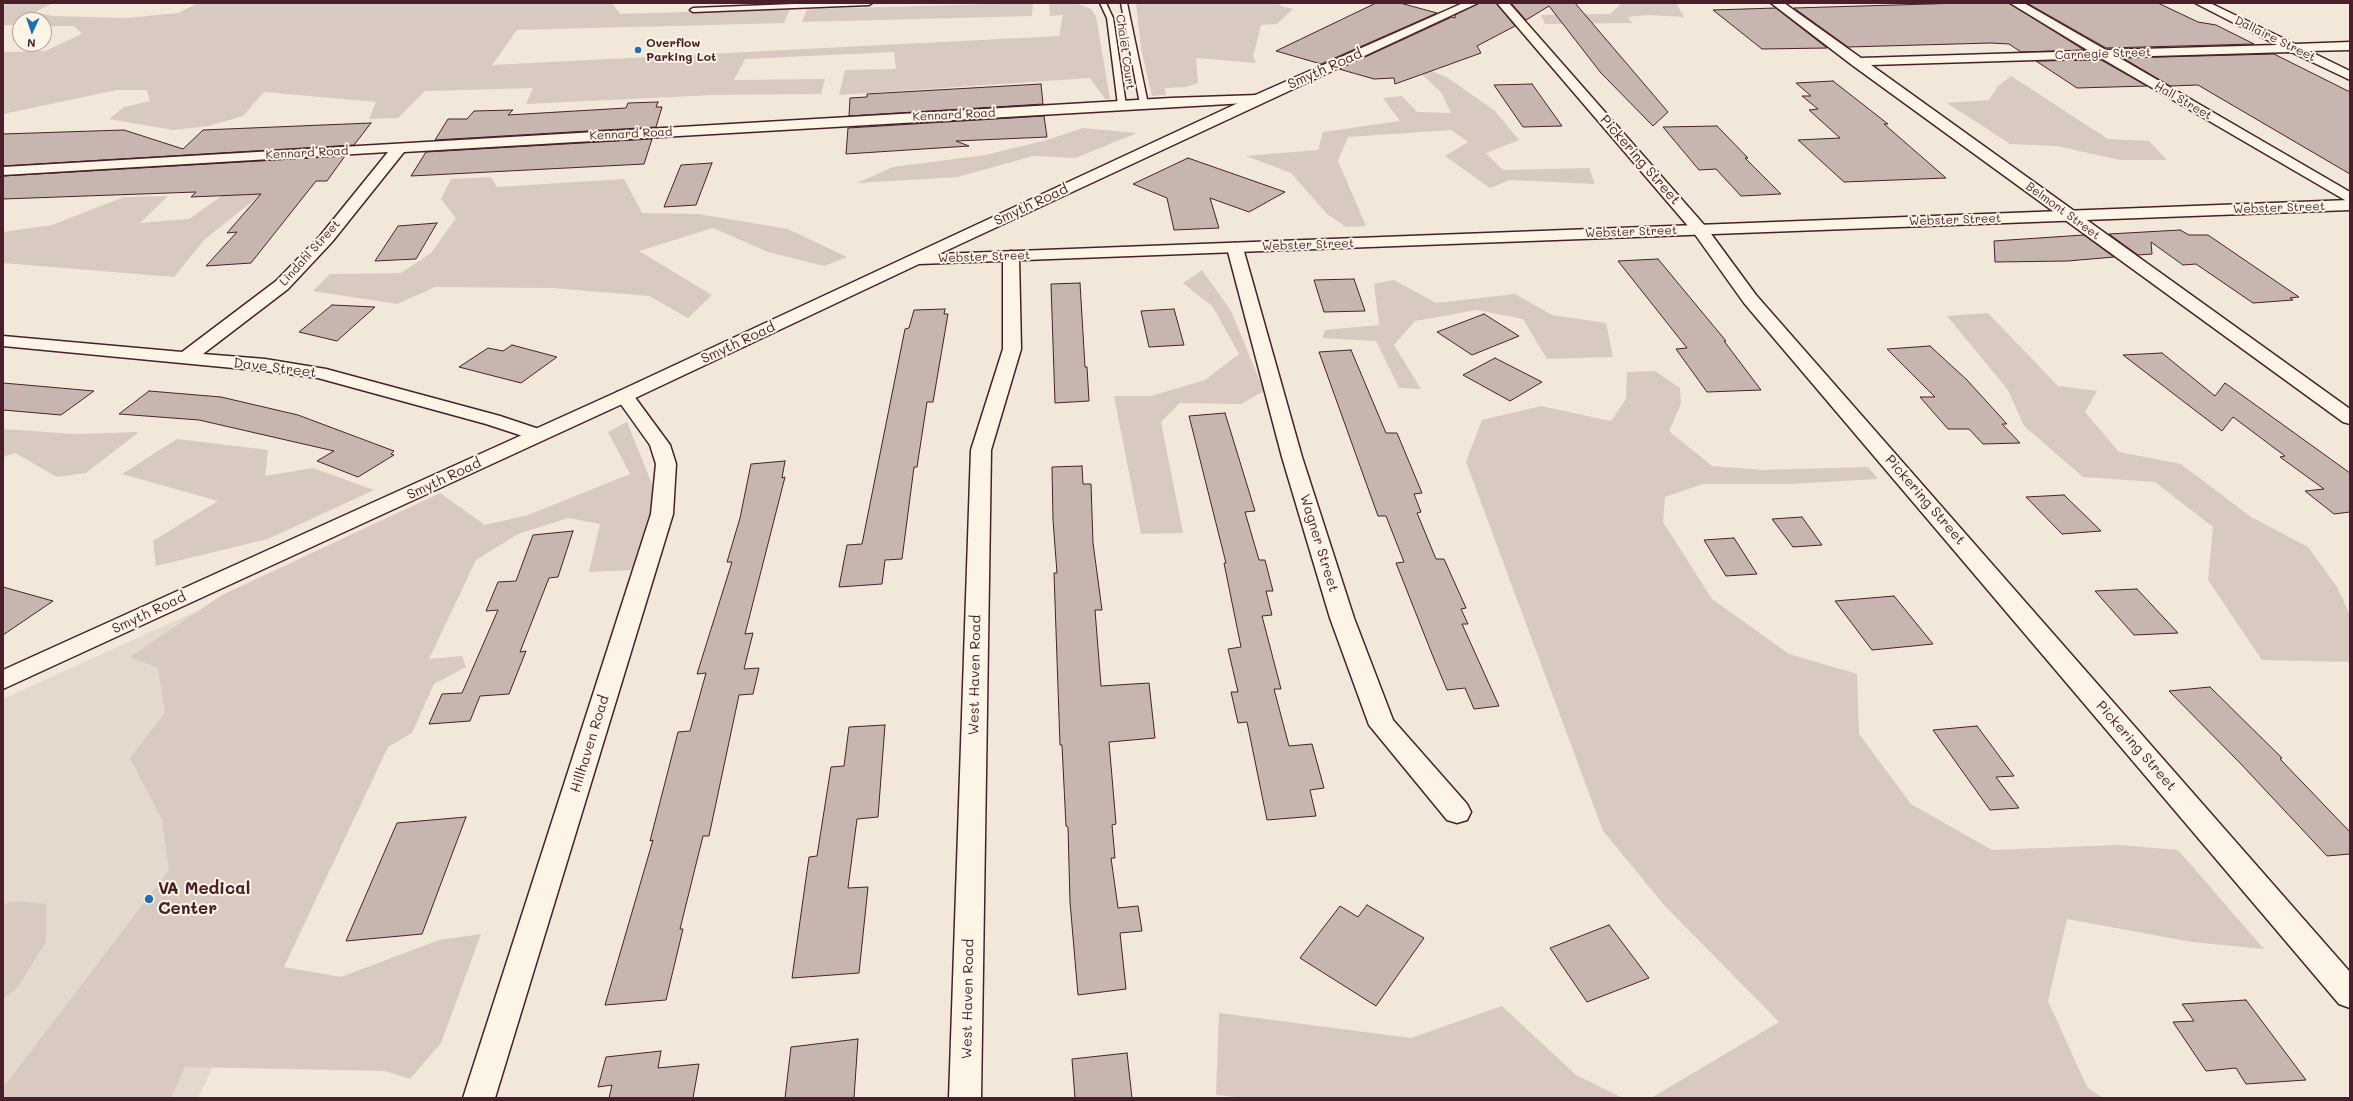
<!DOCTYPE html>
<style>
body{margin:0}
#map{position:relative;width:2353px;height:1101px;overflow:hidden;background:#f1e8da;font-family:Mali,sans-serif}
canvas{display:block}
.frame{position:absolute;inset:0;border:4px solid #4a1f2b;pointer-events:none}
.north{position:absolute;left:12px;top:12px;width:40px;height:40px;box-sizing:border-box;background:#fcf5e5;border:1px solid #b59f9b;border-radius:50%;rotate:183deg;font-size:11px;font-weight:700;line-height:16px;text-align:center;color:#4a1f2b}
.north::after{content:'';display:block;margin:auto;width:14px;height:18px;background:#1f6fb2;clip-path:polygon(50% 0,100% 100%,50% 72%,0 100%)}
</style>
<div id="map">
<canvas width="2353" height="1101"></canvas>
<div class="frame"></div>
<div class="north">N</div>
</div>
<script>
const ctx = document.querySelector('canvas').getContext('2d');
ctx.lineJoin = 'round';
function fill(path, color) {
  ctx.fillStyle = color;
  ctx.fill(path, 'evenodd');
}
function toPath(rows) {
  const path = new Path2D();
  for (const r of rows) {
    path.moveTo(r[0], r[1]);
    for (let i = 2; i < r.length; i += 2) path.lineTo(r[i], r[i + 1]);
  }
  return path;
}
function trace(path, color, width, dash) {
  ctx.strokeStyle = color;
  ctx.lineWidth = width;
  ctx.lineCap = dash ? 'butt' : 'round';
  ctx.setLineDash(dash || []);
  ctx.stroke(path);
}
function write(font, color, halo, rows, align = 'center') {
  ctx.font = font + ' Mali,sans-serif';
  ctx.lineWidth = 4;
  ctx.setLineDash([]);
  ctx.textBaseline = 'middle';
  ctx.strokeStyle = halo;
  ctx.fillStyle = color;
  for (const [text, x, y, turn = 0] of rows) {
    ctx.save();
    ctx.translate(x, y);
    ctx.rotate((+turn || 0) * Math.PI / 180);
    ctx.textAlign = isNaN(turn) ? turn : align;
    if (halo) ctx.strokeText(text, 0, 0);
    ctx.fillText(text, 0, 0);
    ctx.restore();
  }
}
const built = toPath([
 [408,515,476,526,198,1098,3,1098,3,699]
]);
const green = toPath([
 [10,3,53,3,35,12,53,16,127,18,178,13,198,3,612,3,620,14,790,9,784,23,517,30,492,65,1059,36,1063,15,1050,16,1049,3,1076,3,1091,9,1096,16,1110,99,1105,99,1090,78,839,95,845,70,896,69,894,52,745,59,734,80,825,79,821,94,713,95,526,104,533,88,425,91,398,118,369,119,376,102,264,92,243,116,209,126,173,130,109,119,124,107,150,101,147,90,117,90,3,114,3,52,45,51,82,34,74,26,44,26,44,20,20,20,20,25,3,25,3,6],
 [1033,3,1032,16,802,22,807,9],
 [1136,3,1279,3,1281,6,1293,9,1277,24,1261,25,1253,57,1256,63,1196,58,1198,83,1186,87,1165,88,1166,95,1152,96,1141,49],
 [1622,3,1676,3,1684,17,1648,15,1628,17,1632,23,1545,24,1541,15,1610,14],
 [1405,59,1448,78,1495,111,1519,140,1486,153,1503,170,1589,168,1595,184,1510,180,1490,188,1445,156,1468,142,1451,130,1348,137,1338,161,1366,226,1346,227,1327,214,1291,173,1246,156,1318,150,1323,132,1400,121,1383,98,1402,96,1417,112,1451,113,1441,92],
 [2011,76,2108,139,2149,141,2167,160,2120,160,2057,146,2010,144,1947,103,1989,100,1998,86],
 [1083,128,1137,133,1076,158,1033,156,958,177,857,183,893,167,985,155,1047,140],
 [287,174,205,239,174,277,3,263,3,232,52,225,124,197,168,196,140,223,189,219,230,190],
 [491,177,497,187,624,179,642,213,698,214,788,229,847,257,824,266,768,252,713,228,639,251,712,295,688,318,649,296,553,288,435,287,397,304,313,291,330,274,401,273,431,253,456,218,441,199,451,179],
 [1202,270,1231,311,1264,391,1241,404,1180,403,1161,422,1183,533,1141,534,1114,396,1151,396,1205,380,1239,354,1213,307,1183,283],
 [1394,280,1436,303,1515,294,1552,315,1606,323,1613,357,1547,359,1523,319,1477,310,1415,321,1394,345,1421,389,1399,388,1376,341,1322,338,1325,330,1379,325,1374,284],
 [1988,313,2058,386,2097,391,2085,412,2119,452,2181,464,2251,517,2308,547,2337,587,2350,615,2350,664,2348,662,2262,660,2208,580,2213,527,2155,482,2083,477,2024,426,2008,390,1947,316],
 [1655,371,1680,388,1681,404,1669,431,1712,466,1764,470,1868,467,1878,479,1789,484,1703,484,1665,497,1663,522,1712,599,1789,654,1857,674,1859,734,1911,804,1992,850,2118,845,2178,850,2264,949,2192,942,2067,919,2048,1001,2087,1087,2103,1098,1651,1098,1779,1022,1664,905,1603,831,1466,462,1482,420,1541,406,1611,421,1626,399,1627,372],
 [627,422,656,494,631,570,589,572,600,524,568,518,518,534,476,560,429,659,462,656,466,667,434,684,412,733,388,747,284,967,341,977,439,940,481,934,441,1043,410,1079,385,1071,185,1067,171,1098,3,1098,3,1088,169,870,162,820,130,758,165,713,158,668,130,657,222,595,440,493,485,525,528,515,630,474,608,432],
 [3,429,74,434,139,432,86,473,57,477,15,453,3,457],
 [177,439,268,450,265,476,313,468,374,490,268,539,156,566,153,541,218,501,122,474],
 [15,901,46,904,46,942,19,985,3,1000,3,904],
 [1502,1006,1576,1075,1623,1098,1246,1098,1216,1095,1219,1013,1411,1038]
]);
const building = toPath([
 [1376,3,1400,3,1437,13,1321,64,1276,51,1376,3],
 [1479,3,1496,3,1515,26,1477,46,1481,53,1395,84,1394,78,1374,79,1339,69,1452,17,1455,18,1455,15,1479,3],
 [1511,3,1575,3,1668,112,1653,126,1601,73,1549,6,1526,20,1511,3],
 [1963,3,2009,3,2084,50,2021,52,2009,44,1991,43,1848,47,1794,8,1963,3],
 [2027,3,2158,3,2198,22,2216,25,2254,44,2106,48,2027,3],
 [1776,8,1827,48,1762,49,1713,10,1776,8],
 [2274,54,2350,92,2350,174,2198,85,2170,86,2123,58,2274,54],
 [2101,60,2147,86,2077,88,2036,61,2101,60],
 [1833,81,1888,124,1884,124,1946,178,1844,182,1798,140,1840,138,1809,110,1818,109,1802,96,1811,96,1796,83,1833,81],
 [1041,84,1043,104,849,116,850,98,867,97,867,94,1041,84],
 [1532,84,1562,126,1523,127,1494,85,1532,84],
 [658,102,656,107,662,107,656,127,435,140,448,119,467,119,474,111,513,110,508,115,626,108,628,103,658,102],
 [1044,116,1047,137,956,141,969,146,846,154,848,128,1044,116],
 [371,123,354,145,3,166,3,134,124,130,183,149,203,130,371,123],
 [1717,126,1748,158,1745,158,1781,194,1741,196,1716,169,1699,170,1663,127,1717,126],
 [652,139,644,164,411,176,426,152,652,139],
 [345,156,327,181,316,181,251,263,206,266,237,232,227,233,261,194,191,197,196,192,3,199,3,176,345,156],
 [1188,158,1285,192,1249,212,1210,198,1219,228,1174,230,1167,198,1133,184,1188,158],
 [712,163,696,205,664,207,681,165,712,163],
 [437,223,416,259,375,261,398,226,437,223],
 [2180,230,2189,235,2208,235,2299,297,2290,298,2293,300,2253,303,2196,264,2183,265,2151,242,2152,254,2138,255,2109,234,2180,230],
 [2084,235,2114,257,2068,261,1995,262,1994,241,2084,235],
 [1658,259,1726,341,1724,341,1761,390,1707,392,1676,349,1687,348,1618,261,1658,259],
 [1354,279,1365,311,1324,312,1314,280,1354,279],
 [1080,283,1085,367,1087,367,1089,401,1055,403,1051,284,1080,283],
 [332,305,375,307,337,341,299,332,332,305],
 [945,309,944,314,948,314,933,402,927,402,917,467,914,467,902,559,885,560,882,584,839,587,847,545,862,544,905,329,909,328,914,310,945,309],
 [1174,309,1184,345,1149,347,1141,311,1174,309],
 [1484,314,1519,336,1472,355,1437,332,1484,314],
 [512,345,557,357,521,383,459,367,488,348,503,351,512,345],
 [1930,346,1967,380,2007,424,2002,424,2020,443,1983,444,1969,429,1948,429,1920,397,1935,397,1887,349,1930,346],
 [1351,350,1386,433,1397,433,1422,493,1414,494,1421,512,1417,513,1436,559,1444,559,1466,608,1461,609,1468,624,1462,624,1499,706,1474,709,1465,688,1447,690,1432,654,1396,563,1404,562,1386,516,1378,516,1319,352,1351,350],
 [2162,353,2215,396,2225,383,2350,473,2350,512,2334,514,2305,491,2324,489,2280,457,2285,456,2233,417,2222,431,2123,355,2162,353],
 [1495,358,1542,382,1510,401,1463,375,1495,358],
 [3,383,94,391,61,415,3,410,3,383],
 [149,391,221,397,298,415,394,451,391,454,394,455,358,477,317,461,334,451,199,420,119,414,149,391],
 [1225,413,1255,511,1245,512,1259,560,1265,560,1273,591,1266,591,1272,615,1262,616,1281,689,1274,689,1289,746,1312,744,1324,788,1310,790,1316,816,1267,820,1247,722,1238,723,1231,692,1238,692,1228,649,1241,647,1224,563,1226,563,1189,416,1225,413],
 [785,461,782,478,785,477,745,634,753,633,744,669,759,668,753,694,739,695,709,836,703,836,680,929,683,929,666,1000,605,1005,653,840,650,841,678,732,690,731,706,673,697,674,732,562,727,562,740,518,751,464,785,461],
 [1082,466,1083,484,1091,484,1093,543,1102,610,1095,610,1101,686,1149,683,1155,738,1109,742,1116,824,1112,825,1115,858,1111,858,1118,908,1138,906,1142,931,1120,933,1126,989,1078,995,1070,902,1068,827,1066,826,1062,745,1060,745,1054,573,1057,573,1053,520,1052,467,1082,466],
 [2064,495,2101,531,2062,534,2026,497,2064,495],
 [1802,517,1822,545,1793,547,1772,519,1802,517],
 [573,531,558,577,549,578,520,652,526,651,509,694,480,696,470,721,429,724,442,694,462,693,498,610,486,611,498,582,516,581,533,535,573,531],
 [1734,538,1757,574,1726,576,1704,540,1734,538],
 [3,587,53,601,3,635,3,587],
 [2137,589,2178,633,2134,635,2095,591,2137,589],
 [1894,596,1933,644,1872,650,1835,601,1894,596],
 [2210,687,2282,758,2280,759,2350,832,2350,854,2327,856,2240,763,2169,691,2210,687],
 [885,725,878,817,857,819,848,888,868,887,859,973,792,978,809,857,817,856,831,767,844,766,849,727,885,725],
 [1977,726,2014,776,1996,777,2019,808,1990,810,1933,730,1977,726],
 [466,817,422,934,346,941,397,823,466,817],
 [1367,905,1424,938,1376,1006,1300,958,1340,906,1358,917,1367,905],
 [1609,925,1649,978,1587,1002,1550,948,1609,925],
 [2246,1000,2306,1080,2246,1084,2236,1068,2206,1071,2173,1022,2194,1021,2182,1004,2246,1000],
 [858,1039,854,1098,785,1098,791,1047,858,1039],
 [661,1051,658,1068,699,1064,693,1098,609,1098,612,1085,598,1087,606,1057,661,1051],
 [1127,1053,1132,1098,1075,1098,1072,1059,1127,1053]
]);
const lane = toPath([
 [819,3,872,3,869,5,693,12,690,10,693,8,819,3],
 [1100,3,1106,3,1113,18,1126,105,1122,107,1118,105,1107,18,1100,3],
 [1121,3,1127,3,1148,104,1144,106,1140,104,1121,3]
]);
const street = toPath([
 [1497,3,1509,3,1706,227,1756,295,2350,972,2350,1008,2339,1004,1744,303,1694,233,1497,3],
 [1771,3,1784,3,1861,58,2089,51,2010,3,2024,3,2106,50,2277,45,2195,3,2210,3,2295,44,2350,42,2350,50,2309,51,2350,71,2350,80,2291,52,2118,57,2350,192,2350,203,2101,58,1871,65,2350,409,2350,424,2343,422,1852,65,1771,3],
 [1258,95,1265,99,1263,102,404,152,332,242,288,289,203,354,265,359,326,369,500,416,545,431,548,435,545,439,538,441,486,424,318,378,265,371,3,346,3,336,182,352,276,281,320,236,388,152,3,175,3,167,1171,98,1258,95],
 [1235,243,1241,245,1243,248,1302,457,1354,618,1393,720,1467,804,1471,812,1467,820,1457,823,1447,820,1369,725,1330,618,1282,457,1227,248,1229,245,1235,243],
 [1011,251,1017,253,1019,256,1021,349,991,450,981,1098,949,1098,971,450,1003,349,1003,256,1005,253,1011,251],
 [624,390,631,392,670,445,676,464,673,514,495,1098,463,1098,651,514,656,464,650,445,615,396,617,392,624,390]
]);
const secondary = toPath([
 [1463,3,1478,3,939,254,2350,200,2350,210,919,264,631,400,3,689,3,670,617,392,1253,96,1463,3]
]);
const markers = [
 [638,50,4,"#1f6fb2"],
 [149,899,5,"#1f6fb2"]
];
const farStreetnames = [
 ["Dallaire Street",2275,39,26],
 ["Chalet Court",1125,52,82],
 ["Carnegie Street",2103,54,-2],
 ["Hall Street",2183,101,30],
 ["Kennard Road",954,115,-3],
 ["Kennard Road",631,134,-3],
 ["Kennard Road",307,153,-3],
 ["Webster Street",2279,208,-2],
 ["Belmont Street",2063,211,36],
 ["Webster Street",1955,220,-2],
 ["Webster Street",1631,232,-2],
 ["Webster Street",1308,245,-2],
 ["Lindahl Street",310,253,-48],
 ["Webster Street",984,257,-2]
];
const farPoinames = [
 ["Overflow",646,43],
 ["Parking Lot",646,57]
];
const streetNames = [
 ["Smyth Road",1325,69,-24],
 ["Pickering Street",1640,160,49],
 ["Smyth Road",1031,205,-25],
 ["Smyth Road",738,343,-25],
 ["Dave Street",275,368,7],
 ["Smyth Road",444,479,-25],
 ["Pickering Street",1925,500,49],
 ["Wagner Street",1319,543,73],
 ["Smyth Road",149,613,-25],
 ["West Haven Road",975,675,-89],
 ["Hillhaven Road",590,744,-73],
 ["Pickering Street",2136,746,49],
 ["West Haven Road",968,999,-89]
];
const nearPoinames = [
 ["VA Medical",158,889],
 ["Center",158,909]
];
fill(built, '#e4d9cd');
fill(green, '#d8cac0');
fill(building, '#c7b6af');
trace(building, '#4a1f2b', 1);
trace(lane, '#4a1f2b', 3);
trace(street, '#4a1f2b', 3);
trace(secondary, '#4a1f2b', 3);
fill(lane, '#fcf5e5');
fill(street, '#fcf5e5');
fill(secondary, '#fcf5e5');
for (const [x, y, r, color] of markers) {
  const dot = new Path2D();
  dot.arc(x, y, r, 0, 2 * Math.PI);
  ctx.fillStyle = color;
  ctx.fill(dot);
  trace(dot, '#fcf5e5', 1.5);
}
write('12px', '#4a1f2b', '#fcf5e5', farStreetnames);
write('bold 12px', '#4a1f2b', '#fcf5e5', farPoinames, 'left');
write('14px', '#4a1f2b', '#fcf5e5', streetNames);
write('bold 17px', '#4a1f2b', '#fcf5e5', nearPoinames, 'left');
</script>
